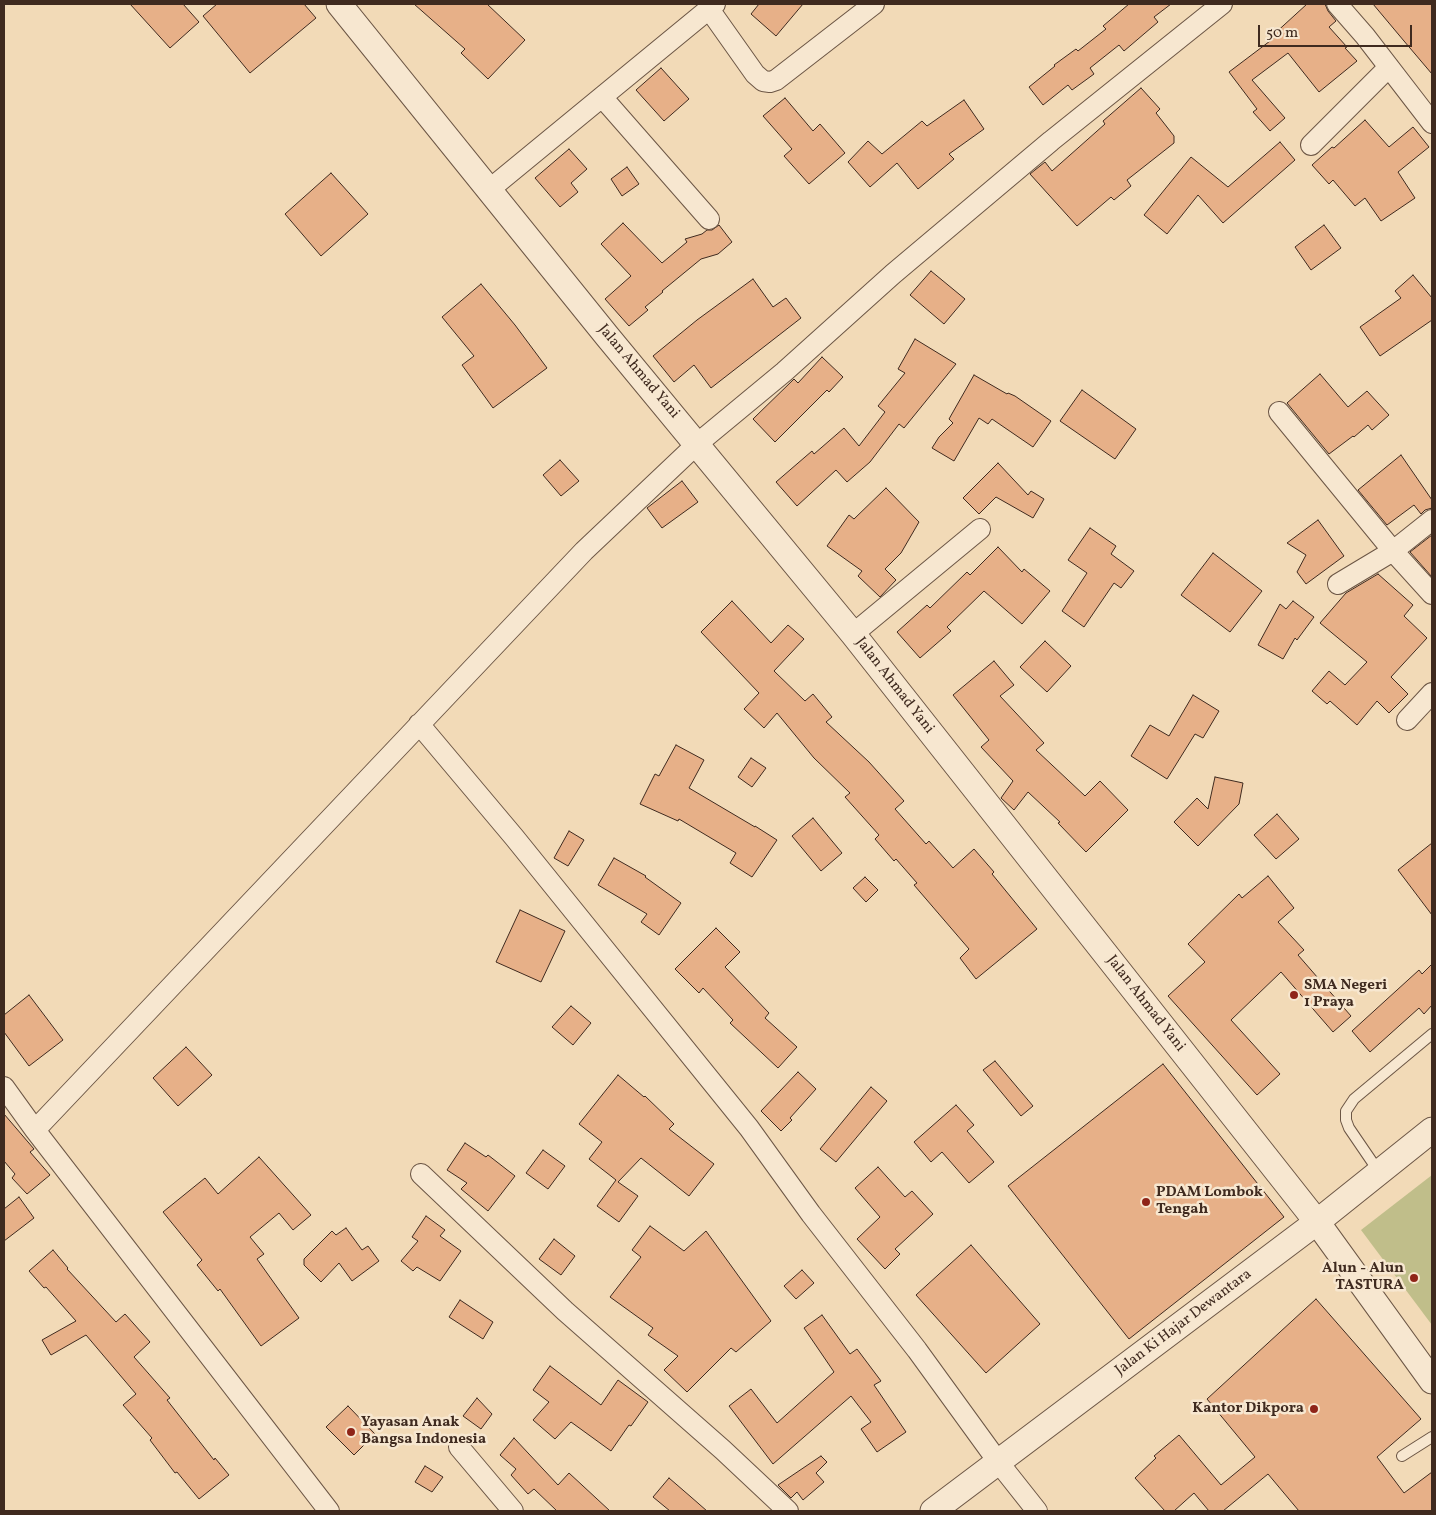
<!DOCTYPE html>
<style>
body{margin:0}
#map{position:relative;width:1436px;height:1515px;overflow:hidden;background:#f2dab7;font-family:Vollkorn,serif}
canvas{display:block}
.frame{position:absolute;inset:0;border:5px solid #3f2a1f;pointer-events:none}
.scale{position:absolute;left:1258px;top:25px;width:154px;height:22px;box-sizing:border-box;border:2px solid #3f2a1f;border-top:0;padding-left:6px;font-size:15px;line-height:18px;white-space:nowrap;color:#3f2a1f;-webkit-text-stroke:4px #f7e7d0;paint-order:stroke}
</style>
<div id="map">
<canvas width="1436" height="1515"></canvas>
<div class="frame"></div>
<div class="scale">50 m</div>
</div>
<script>
const ctx = document.querySelector('canvas').getContext('2d');
ctx.lineJoin = 'round';
function fill(path, color) {
  ctx.fillStyle = color;
  ctx.fill(path, 'evenodd');
}
function toPath(rows) {
  const path = new Path2D();
  for (const r of rows) {
    path.moveTo(r[0], r[1]);
    for (let i = 2; i < r.length; i += 2) path.lineTo(r[i], r[i + 1]);
  }
  return path;
}
function trace(path, color, width, dash) {
  ctx.strokeStyle = color;
  ctx.lineWidth = width;
  ctx.lineCap = dash ? 'butt' : 'round';
  ctx.setLineDash(dash || []);
  ctx.stroke(path);
}
function write(font, color, halo, rows, align = 'center') {
  ctx.font = font + ' Vollkorn,serif';
  ctx.lineWidth = 5;
  ctx.setLineDash([]);
  ctx.textBaseline = 'middle';
  ctx.strokeStyle = halo;
  ctx.fillStyle = color;
  for (const [text, x, y, turn = 0] of rows) {
    ctx.save();
    ctx.translate(x, y);
    ctx.rotate((+turn || 0) * Math.PI / 180);
    ctx.textAlign = isNaN(turn) ? turn : align;
    if (halo) ctx.strokeText(text, 0, 0);
    ctx.fillText(text, 0, 0);
    ctx.restore();
  }
}
const green = toPath([
 [1432,1175,1432,1325,1361,1230]
]);
const building = toPath([
 [130,4,183,4,199,22,170,48,130,4],
 [217,4,304,4,316,18,250,73,203,16,217,4],
 [414,4,487,4,525,40,488,79,461,53,465,49,414,4],
 [759,4,803,4,776,36,751,14,759,4],
 [1129,4,1171,4,1154,17,1158,22,1124,51,1119,45,1090,68,1094,74,1072,90,1068,85,1043,105,1029,87,1055,66,1054,65,1076,49,1078,51,1106,29,1103,26,1129,4],
 [1307,4,1325,4,1328,11,1336,21,1329,27,1347,47,1345,48,1357,61,1319,92,1288,53,1252,80,1285,118,1270,131,1253,112,1257,109,1229,72,1274,38,1272,36,1307,4],
 [1373,4,1432,4,1432,74,1404,41,1373,4],
 [661,68,689,99,664,121,636,90,661,68],
 [1141,88,1160,109,1156,113,1174,136,1174,143,1127,180,1131,186,1114,200,1111,197,1077,226,1030,174,1045,162,1052,171,1105,124,1103,121,1141,88],
 [785,98,813,131,820,124,845,153,809,184,784,156,792,149,763,116,785,98],
 [964,100,984,129,949,154,954,159,918,189,897,163,870,187,848,162,868,141,882,154,922,121,927,126,964,100],
 [1365,120,1389,147,1413,127,1429,147,1398,172,1415,198,1381,221,1365,198,1355,206,1333,180,1329,184,1312,165,1332,147,1334,148,1365,120],
 [1280,142,1295,160,1223,223,1198,195,1167,234,1144,215,1191,157,1228,187,1280,142],
 [569,149,587,169,571,183,578,192,560,207,535,178,569,149],
 [627,167,639,184,622,196,611,179,627,167],
 [331,173,368,214,321,256,285,214,331,173],
 [623,223,662,263,687,242,685,239,702,234,707,230,712,230,719,225,732,242,718,254,701,259,662,291,663,292,645,307,648,310,629,326,605,299,631,276,601,244,623,223],
 [1324,225,1341,248,1311,270,1295,247,1324,225],
 [931,271,965,299,944,324,910,295,931,271],
 [1413,275,1432,298,1432,320,1380,356,1360,327,1401,298,1395,291,1413,275],
 [753,279,773,307,786,298,801,318,711,388,694,365,674,382,653,356,697,320,753,279],
 [481,284,515,325,547,368,493,408,462,365,474,356,442,317,481,284],
 [915,339,956,364,904,428,899,424,870,462,847,482,836,470,797,506,776,482,812,451,814,454,844,428,859,446,885,412,878,406,905,373,898,369,915,339],
 [822,357,843,377,829,392,827,390,775,442,753,419,794,379,798,383,822,357],
 [1320,374,1348,407,1367,391,1389,415,1372,430,1368,425,1354,437,1353,436,1329,454,1287,403,1320,374],
 [974,375,1007,394,1008,393,1015,396,1051,421,1033,447,992,419,988,424,979,418,954,461,932,448,939,437,953,423,949,419,974,375],
 [1082,390,1136,429,1115,459,1060,421,1082,390],
 [1401,455,1432,500,1432,508,1425,510,1421,514,1414,505,1387,525,1358,490,1401,455],
 [560,460,579,481,561,496,543,475,560,460],
 [998,463,1028,495,1031,491,1044,499,1033,518,996,497,979,514,963,498,998,463],
 [682,481,698,502,662,528,647,508,682,481],
 [886,488,919,522,901,553,885,569,896,580,880,597,858,576,862,571,827,546,849,515,854,519,886,488],
 [1318,520,1344,556,1306,584,1297,572,1306,555,1287,543,1318,520],
 [1090,528,1116,546,1111,554,1134,571,1121,588,1114,583,1084,627,1062,611,1087,573,1068,560,1090,528],
 [1432,535,1432,577,1410,552,1432,535],
 [998,547,1022,572,1024,569,1050,591,1022,624,984,591,947,627,951,631,920,658,897,632,927,605,930,608,967,572,970,575,998,547],
 [1213,553,1262,591,1230,632,1181,595,1213,553],
 [1378,574,1413,605,1404,616,1427,638,1391,677,1408,694,1389,713,1377,701,1357,725,1330,701,1327,704,1312,691,1329,671,1345,685,1367,662,1320,623,1346,593,1378,574],
 [732,601,771,643,788,625,804,639,774,671,805,701,813,694,832,717,826,722,869,762,904,801,895,809,926,844,929,841,953,868,974,849,994,872,992,874,1037,929,976,979,960,958,969,949,914,885,917,883,896,859,894,861,875,839,879,835,845,797,850,793,814,758,777,713,764,728,744,709,759,693,701,632,732,601],
 [1293,601,1314,617,1297,640,1295,638,1283,659,1258,645,1280,604,1286,609,1293,601],
 [1045,641,1071,666,1047,692,1020,667,1045,641],
 [994,661,1014,685,1000,696,1044,743,1036,750,1085,796,1100,781,1128,810,1086,852,1058,823,1060,822,1028,792,1014,810,1001,798,1013,781,981,747,989,740,953,695,994,661],
 [1193,695,1219,711,1203,738,1195,734,1167,779,1131,756,1150,725,1169,736,1193,695],
 [676,745,704,760,689,788,755,827,755,826,777,840,752,877,730,863,736,853,679,819,678,821,640,804,655,774,659,776,676,745],
 [751,758,766,768,752,787,738,777,751,758],
 [1215,777,1243,783,1239,804,1198,846,1174,822,1197,798,1208,809,1215,777],
 [1277,814,1299,839,1276,859,1254,835,1277,814],
 [813,818,842,853,821,871,792,836,813,818],
 [569,831,584,840,568,866,554,858,569,831],
 [1432,843,1432,915,1398,870,1432,843],
 [614,858,646,876,645,877,681,903,659,935,641,922,647,914,598,885,614,858],
 [1268,876,1294,908,1278,922,1304,950,1298,955,1351,1016,1333,1032,1281,972,1231,1020,1280,1074,1257,1095,1168,996,1205,962,1188,944,1239,894,1242,898,1268,876],
 [865,877,878,890,866,902,853,888,865,877],
 [520,910,565,931,541,982,496,962,520,910],
 [716,928,740,952,725,967,769,1013,765,1018,797,1047,778,1068,730,1023,733,1020,703,988,699,993,675,969,716,928],
 [1432,964,1432,1005,1424,1014,1419,1008,1370,1052,1352,1031,1419,970,1422,974,1432,964],
 [29,995,63,1040,29,1066,4,1032,4,1015,29,995],
 [571,1006,591,1023,573,1045,552,1027,571,1006],
 [186,1047,212,1075,178,1106,153,1078,186,1047],
 [995,1061,1033,1106,1021,1116,983,1070,995,1061],
 [1163,1064,1284,1217,1129,1339,1008,1186,1163,1064],
 [798,1072,816,1089,790,1118,792,1120,781,1131,761,1111,798,1072],
 [618,1075,644,1097,645,1096,674,1124,669,1129,714,1164,689,1196,641,1158,618,1182,638,1196,619,1222,597,1206,616,1180,589,1159,602,1142,579,1124,618,1075],
 [871,1087,887,1101,836,1162,820,1149,871,1087],
 [956,1105,974,1125,967,1131,994,1162,969,1183,942,1152,931,1162,914,1142,956,1105],
 [4,1114,34,1149,30,1152,50,1175,27,1194,12,1178,15,1174,4,1161,4,1114],
 [465,1143,486,1157,488,1155,515,1176,488,1211,461,1189,467,1183,447,1170,465,1143],
 [543,1150,565,1166,548,1189,526,1173,543,1150],
 [259,1157,311,1215,293,1230,279,1213,250,1237,264,1254,257,1259,299,1318,261,1346,220,1289,218,1291,197,1265,202,1260,163,1212,205,1178,218,1194,259,1157],
 [878,1167,905,1197,912,1191,933,1214,895,1249,900,1254,885,1269,857,1239,880,1217,855,1188,878,1167],
 [19,1197,34,1218,4,1241,4,1209,19,1197],
 [426,1216,445,1230,440,1236,461,1251,440,1281,417,1267,413,1271,401,1261,418,1241,412,1237,426,1216],
 [650,1226,684,1251,706,1231,771,1321,736,1352,731,1348,687,1392,664,1370,678,1356,648,1335,653,1328,610,1297,641,1257,632,1250,650,1226],
 [346,1228,362,1250,368,1246,379,1261,352,1281,339,1263,321,1282,304,1265,304,1259,332,1231,336,1235,346,1228],
 [554,1239,575,1256,561,1275,539,1259,554,1239],
 [971,1245,1040,1324,986,1373,916,1295,971,1245],
 [53,1250,68,1268,67,1269,116,1322,125,1314,150,1342,134,1357,170,1398,167,1400,214,1460,215,1458,229,1475,199,1499,177,1472,175,1473,150,1440,152,1438,123,1405,136,1394,86,1335,51,1355,42,1340,76,1321,46,1287,44,1288,29,1271,53,1250],
 [802,1270,814,1283,796,1299,784,1286,802,1270],
 [1316,1299,1421,1419,1377,1457,1404,1493,1432,1472,1432,1511,1299,1511,1268,1474,1223,1511,1209,1511,1194,1493,1174,1511,1165,1511,1135,1478,1156,1458,1154,1456,1179,1435,1221,1485,1255,1457,1207,1399,1316,1299],
 [460,1300,493,1322,483,1339,449,1317,460,1300],
 [822,1315,850,1354,857,1349,881,1381,874,1385,906,1432,877,1452,861,1429,871,1422,851,1396,773,1464,729,1406,751,1389,777,1423,834,1372,804,1328,822,1315],
 [550,1366,601,1405,618,1380,648,1402,631,1426,629,1425,611,1451,571,1422,555,1439,533,1420,549,1402,533,1390,550,1366],
 [477,1398,492,1414,481,1429,463,1416,477,1398],
 [348,1406,375,1434,354,1455,326,1427,348,1406],
 [514,1438,558,1485,569,1473,610,1511,557,1511,534,1489,528,1494,511,1475,516,1469,500,1455,514,1438],
 [821,1456,827,1462,816,1473,824,1482,803,1500,797,1492,791,1498,778,1485,821,1456],
 [425,1466,443,1477,432,1492,415,1482,425,1466],
 [669,1478,691,1497,707,1511,670,1511,653,1497,669,1478]
]);
const service = toPath([
 [1379,1172,1349,1128,1346,1120,1346,1111,1354,1099,1432,1034],
 [1402,1456,1432,1437]
]);
const minor = toPath([
 [1337,4,1365,36,1432,123],
 [709,9,755,74,763,81,770,82,776,80,874,4],
 [602,97,709,219],
 [1311,145,1389,67],
 [490,189,715,4],
 [1279,412,1393,551,1432,594],
 [1338,584,1393,551,1432,520],
 [853,634,980,529],
 [1407,720,1432,693],
 [419,724,514,837,749,1128,811,1214,917,1350,999,1463,1037,1511],
 [4,1087,35,1130,329,1511],
 [35,1130,584,551,697,444,784,372,893,274,1051,141,1222,4],
 [421,1174,565,1311,723,1450,788,1511],
 [459,1447,513,1511]
]);
const tertiary = toPath([
 [339,4,607,336,853,634,1317,1222,1432,1381],
 [933,1511,1317,1222,1432,1130]
]);
const markers = [
 [1294,995,5,"#8f2418"],
 [1146,1202,5,"#8f2418"],
 [1414,1278,5,"#8f2418"],
 [1314,1409,5,"#8f2418"],
 [351,1432,5,"#8f2418"]
];
const streetNames = [
 ["Jalan Ahmad Yani",638,372,50],
 ["Jalan Ahmad Yani",894,686,52],
 ["Jalan Ahmad Yani",1145,1004,52],
 ["Jalan Ki Hajar Dewantara",1184,1323,-37]
];
const poiNames = [
 ["SMA Negeri",1304,986],
 ["1 Praya",1304,1003],
 ["PDAM Lombok",1156,1193],
 ["Tengah",1156,1210],
 ["Alun - Alun",1404,1269,"right"],
 ["TASTURA",1404,1286,"right"],
 ["Kantor Dikpora",1304,1409,"right"],
 ["Yayasan Anak",361,1423],
 ["Bangsa Indonesia",361,1440]
];
fill(green, '#c0be8a');
fill(building, '#e7b088');
trace(building, '#3f2a1f', 1);
trace(service, '#6c5645', 12);
trace(minor, '#6c5645', 22);
trace(tertiary, '#6c5645', 27);
trace(service, '#f7e7d0', 10);
trace(minor, '#f7e7d0', 20);
trace(tertiary, '#f7e7d0', 25);
for (const [x, y, r, color] of markers) {
  const dot = new Path2D();
  dot.arc(x, y, r, 0, 2 * Math.PI);
  ctx.fillStyle = color;
  ctx.fill(dot);
  trace(dot, '#f7e7d0', 2);
}
write('15px', '#3f2a1f', '#f7e7d0', streetNames);
write('bold 15px', '#3f2a1f', '#f7e7d0', poiNames, 'left');
</script>
